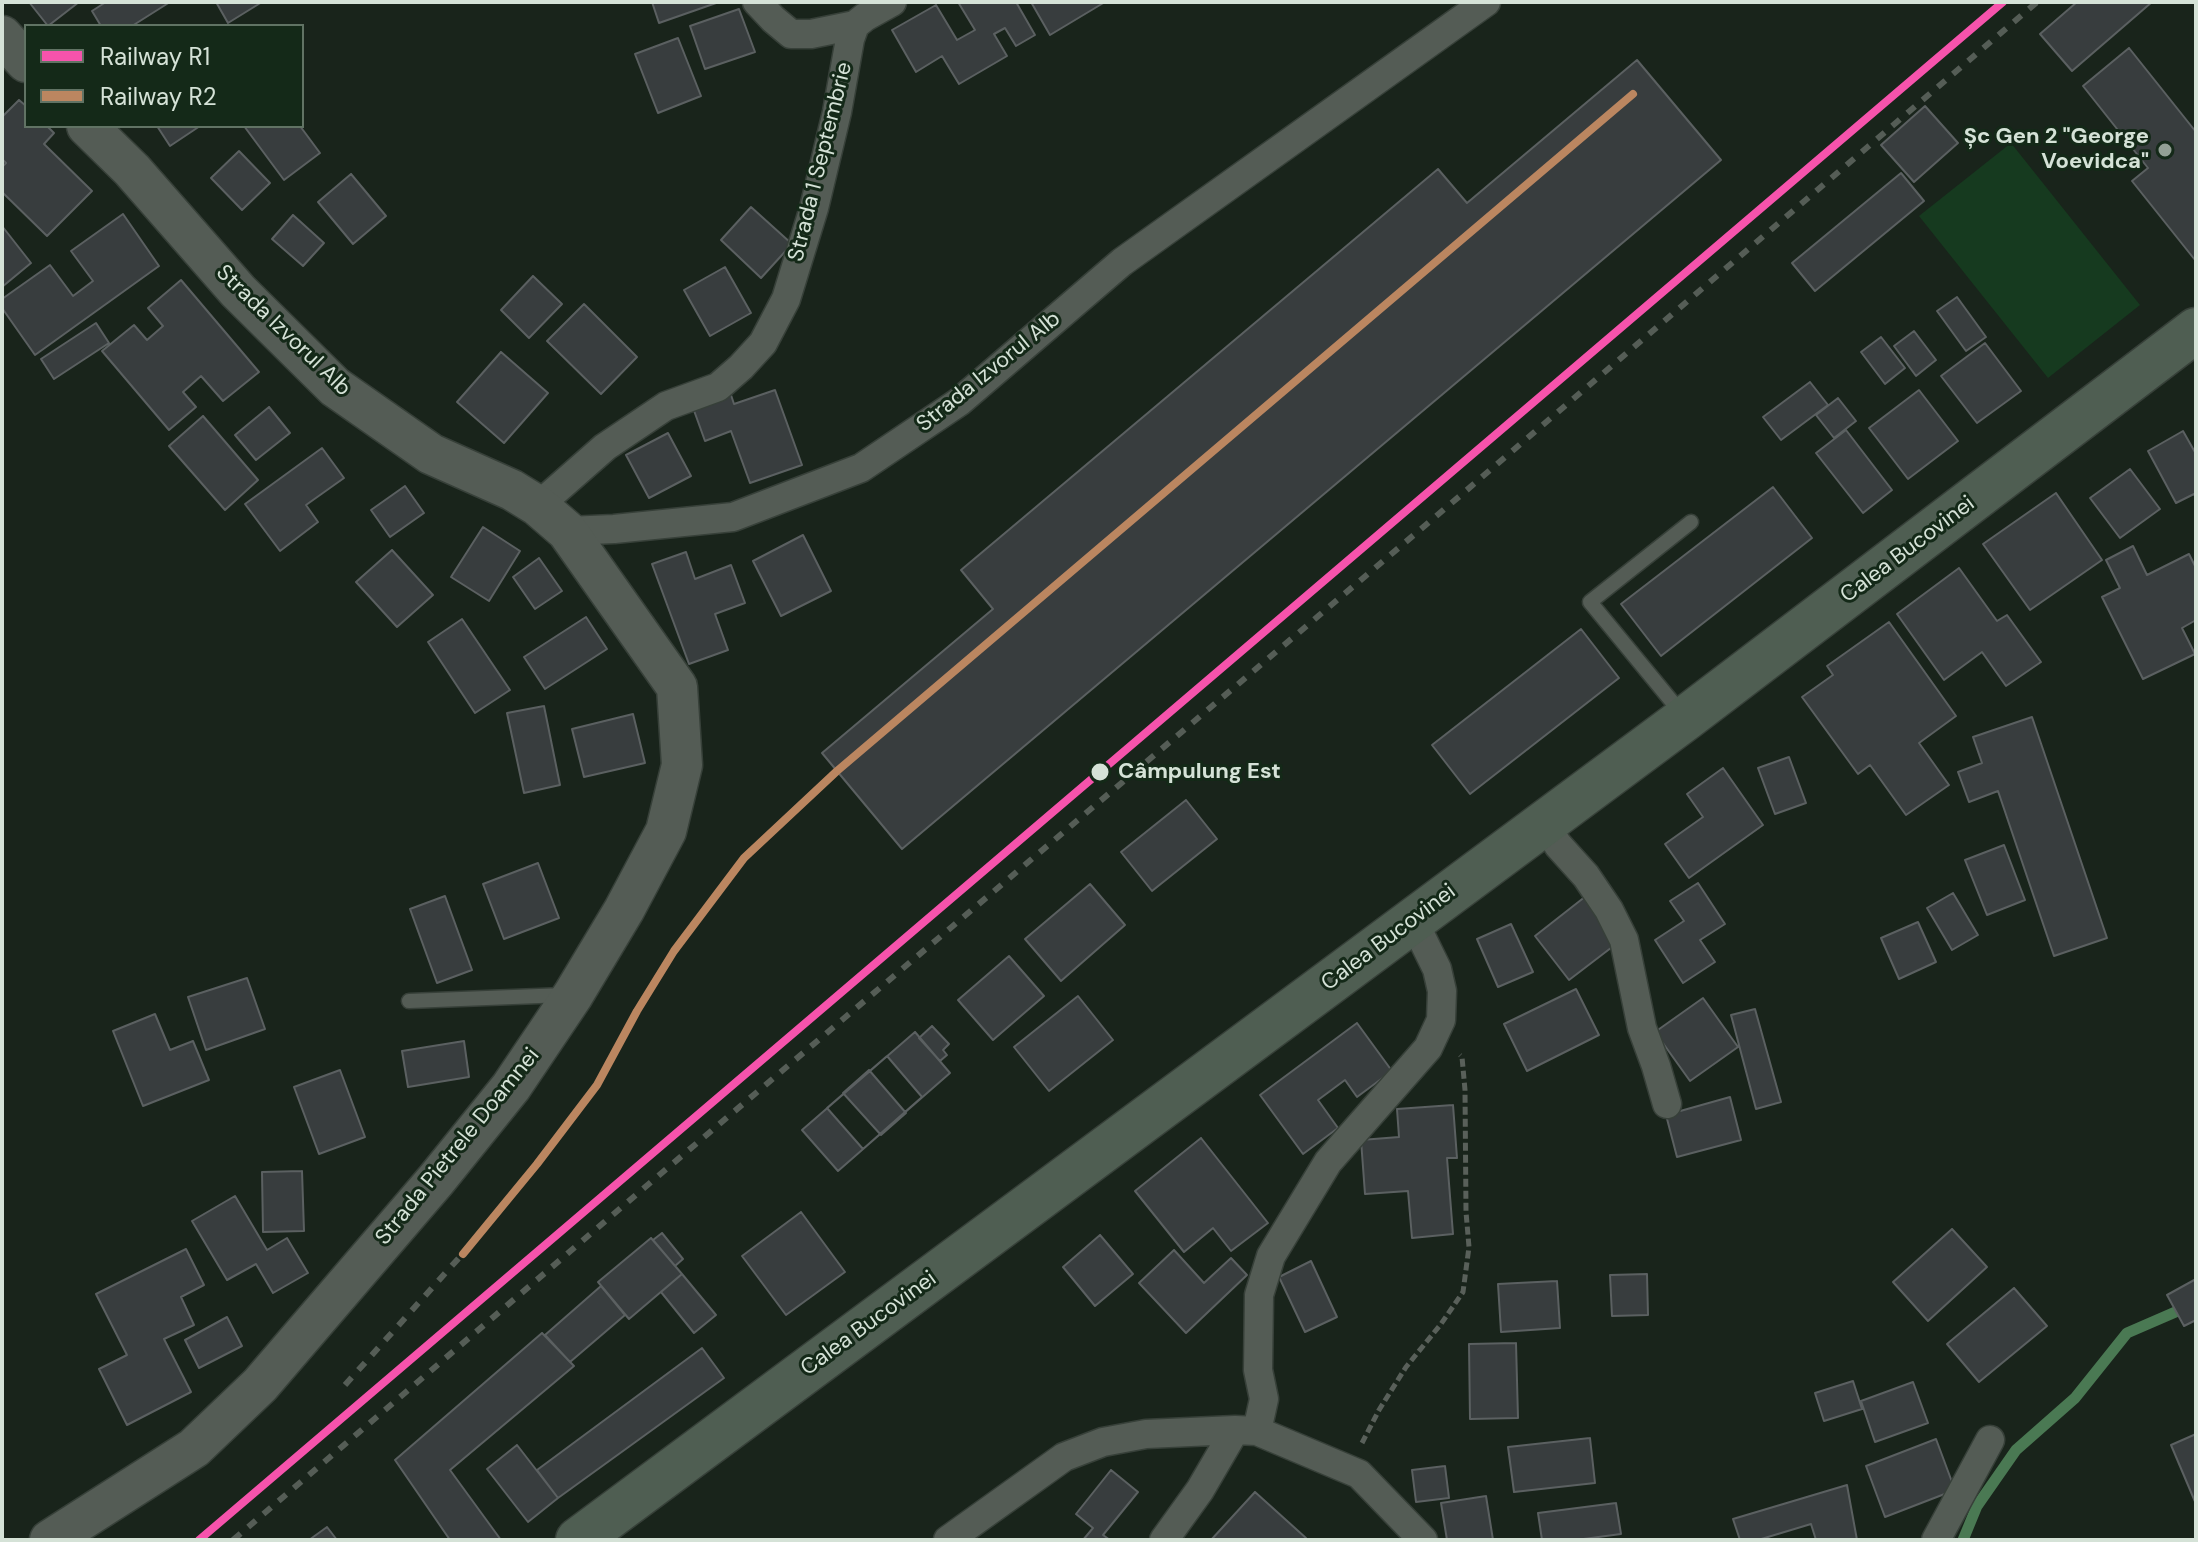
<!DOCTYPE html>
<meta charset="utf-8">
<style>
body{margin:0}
#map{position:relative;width:2198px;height:1542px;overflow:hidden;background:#19241b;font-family:"DM Sans",sans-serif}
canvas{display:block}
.frame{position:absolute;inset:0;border:4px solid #d5e2d7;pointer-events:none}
.legend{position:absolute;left:24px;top:24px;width:280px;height:104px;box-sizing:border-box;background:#142918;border:2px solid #617364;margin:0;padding:10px 14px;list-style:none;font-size:24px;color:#d5e2d7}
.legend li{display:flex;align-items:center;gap:16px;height:40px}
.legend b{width:40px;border:2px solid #617364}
</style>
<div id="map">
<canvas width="2198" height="1542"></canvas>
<div class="frame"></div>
<ul class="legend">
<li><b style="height:10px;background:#f653ac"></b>Railway R1</li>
<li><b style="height:10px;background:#bb8660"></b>Railway R2</li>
</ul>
</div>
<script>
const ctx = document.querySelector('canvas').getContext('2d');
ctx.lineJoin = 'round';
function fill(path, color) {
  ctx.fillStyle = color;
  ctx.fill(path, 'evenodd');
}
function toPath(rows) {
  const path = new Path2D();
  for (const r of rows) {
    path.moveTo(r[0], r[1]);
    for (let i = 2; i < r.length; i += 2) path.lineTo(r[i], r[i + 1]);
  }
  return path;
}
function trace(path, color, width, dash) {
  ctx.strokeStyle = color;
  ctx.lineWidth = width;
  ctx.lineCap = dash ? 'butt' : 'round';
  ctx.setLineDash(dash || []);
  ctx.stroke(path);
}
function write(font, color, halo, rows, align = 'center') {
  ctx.font = font + ' "DM Sans",sans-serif';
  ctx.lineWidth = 6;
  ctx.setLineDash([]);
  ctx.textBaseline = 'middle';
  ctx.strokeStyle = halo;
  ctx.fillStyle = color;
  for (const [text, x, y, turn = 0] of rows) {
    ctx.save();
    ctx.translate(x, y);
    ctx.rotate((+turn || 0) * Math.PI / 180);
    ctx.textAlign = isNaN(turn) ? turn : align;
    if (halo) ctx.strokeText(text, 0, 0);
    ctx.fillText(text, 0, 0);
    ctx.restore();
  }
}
const green = toPath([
 [2011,143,2140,305,2048,378,1919,216]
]);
const stream = toPath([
 [1963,1540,1977,1506,2016,1450,2075,1398,2127,1333,2196,1303]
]);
const building = toPath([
 [29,2,79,2,48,26,29,2],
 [106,2,170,2,132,26,101,26,92,11,106,2],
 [216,2,262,2,228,23,216,2],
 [652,2,719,2,659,23,652,2],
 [958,2,1016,2,1035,35,1016,46,1005,28,994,34,1007,56,959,84,942,56,916,72,892,30,936,5,957,40,975,30,958,2],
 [1031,2,1105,2,1050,35,1031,2],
 [2077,2,2152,2,2072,71,2040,34,2077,2],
 [739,9,755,52,705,69,690,26,739,9],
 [678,38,701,96,658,113,635,54,678,38],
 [2129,48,2196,132,2195,260,2132,181,2148,168,2083,86,2129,48],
 [1637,60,1721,160,902,849,822,753,993,609,961,570,1438,169,1467,203,1637,60],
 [19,100,26,106,26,126,47,126,54,133,44,144,92,191,47,236,2,192,2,167,6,163,2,159,2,117,19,100],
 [1925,106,1958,143,1914,182,1881,145,1925,106],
 [157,126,200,126,170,146,157,126],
 [244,126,300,126,320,153,284,180,244,126],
 [239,151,270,183,242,210,211,178,239,151],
 [1901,173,1924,201,1815,291,1792,263,1901,173],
 [351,174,386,216,353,244,318,202,351,174],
 [751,207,792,244,761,278,721,240,751,207],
 [123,214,159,266,35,355,2,308,2,299,50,265,73,296,93,281,71,251,123,214],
 [293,215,324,243,303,266,272,239,293,215],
 [2,226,31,263,2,287,2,226],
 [725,267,751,313,710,336,684,290,725,267],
 [533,276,562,304,529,338,501,310,533,276],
 [181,280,259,372,223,401,201,376,183,392,196,407,169,430,102,351,134,325,147,340,163,326,148,308,181,280],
 [1957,297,1986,337,1966,351,1937,311,1957,297],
 [584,304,637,357,601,394,547,341,584,304],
 [96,323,109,343,54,379,41,359,96,323],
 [1914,331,1936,360,1916,376,1894,346,1914,331],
 [1881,337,1905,368,1885,384,1861,352,1881,337],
 [1985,343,2021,391,1977,423,1941,376,1985,343],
 [501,352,548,393,504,443,457,402,501,352],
 [1810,382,1828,405,1781,440,1763,417,1810,382],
 [775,390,802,465,750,483,731,431,705,441,692,405,730,392,734,404,775,390],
 [1919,390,1958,441,1908,479,1869,428,1919,390],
 [1838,398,1856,421,1834,438,1816,415,1838,398],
 [269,407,290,433,256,460,235,435,269,407],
 [203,416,258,480,225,510,169,446,203,416],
 [1846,430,1892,490,1863,513,1816,453,1846,430],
 [2183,431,2196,454,2196,498,2194,494,2176,503,2148,451,2183,431],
 [668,433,691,476,649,498,626,455,668,433],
 [322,448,344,478,306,505,318,522,280,551,245,504,322,448],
 [2130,469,2160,509,2120,538,2090,498,2130,469],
 [405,486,424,513,390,537,371,510,405,486],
 [1773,487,1812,538,1661,656,1621,604,1773,487],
 [2056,493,2102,560,2030,610,1983,544,2056,493],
 [483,527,520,551,489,601,451,577,483,527],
 [803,535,831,591,781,616,753,561,803,535],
 [2133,546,2147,575,2189,554,2196,568,2196,620,2182,628,2195,654,2143,679,2102,597,2120,588,2106,560,2133,546],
 [392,550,433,595,397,627,356,582,392,550],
 [686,552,695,579,731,565,745,603,715,614,728,650,689,664,652,564,686,552],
 [539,558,562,591,535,609,513,577,539,558],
 [1959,568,1997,621,2007,615,2041,662,2006,686,1982,652,1944,680,1897,614,1959,568],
 [586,617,607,649,545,689,524,657,586,617],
 [462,619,510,690,475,713,428,642,462,619],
 [1889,622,1956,716,1919,743,1949,785,1906,815,1870,765,1858,774,1802,697,1833,675,1827,666,1889,622],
 [1581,629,1619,678,1470,794,1432,745,1581,629],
 [544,706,560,785,524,793,507,713,544,706],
 [633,714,645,763,584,777,572,729,633,714],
 [2032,717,2107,938,2054,956,1998,791,1969,802,1958,772,1982,763,1973,737,2032,717],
 [1789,757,1806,803,1775,814,1758,768,1789,757],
 [1723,768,1763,825,1689,878,1665,844,1703,817,1687,794,1723,768],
 [1186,800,1217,839,1152,891,1121,852,1186,800],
 [2004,845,2025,900,1987,915,1965,860,2004,845],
 [538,863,559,918,504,939,483,884,538,863],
 [1698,883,1725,924,1700,940,1715,962,1683,983,1655,940,1684,921,1670,901,1698,883],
 [1090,884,1125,925,1061,981,1025,939,1090,884],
 [1953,893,1978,935,1952,950,1927,908,1953,893],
 [445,896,472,970,437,983,410,909,445,896],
 [1586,896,1620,941,1569,980,1535,936,1586,896],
 [1918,922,1936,962,1899,979,1881,938,1918,922],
 [1511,924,1533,972,1498,987,1477,939,1511,924],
 [1009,956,1044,996,993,1040,958,1000,1009,956],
 [247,978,265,1029,206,1050,188,997,247,978],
 [1576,989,1599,1035,1527,1071,1504,1024,1576,989],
 [1078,996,1113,1040,1049,1091,1014,1047,1078,996],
 [1703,998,1738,1047,1690,1081,1655,1032,1703,998],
 [1755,1009,1781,1102,1756,1109,1731,1015,1755,1009],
 [155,1014,170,1050,193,1041,209,1080,143,1106,113,1031,155,1014],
 [1357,1023,1392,1071,1357,1097,1345,1080,1318,1100,1338,1128,1303,1154,1260,1095,1357,1023],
 [932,1026,949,1044,943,1050,947,1055,940,1061,919,1038,932,1026],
 [915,1032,950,1073,838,1171,802,1130,915,1032],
 [464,1041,469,1077,408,1087,402,1051,464,1041],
 [887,1056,922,1097,863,1149,827,1108,887,1056],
 [340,1070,365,1137,319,1154,294,1087,340,1070],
 [869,1070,906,1113,881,1135,843,1093,869,1070],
 [1730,1097,1741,1140,1677,1157,1666,1115,1730,1097],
 [1453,1105,1457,1158,1447,1158,1453,1234,1412,1238,1408,1191,1365,1194,1361,1140,1399,1137,1397,1109,1453,1105],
 [1201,1138,1268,1223,1231,1251,1213,1228,1184,1252,1135,1191,1201,1138],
 [302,1171,304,1231,263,1232,262,1172,302,1171],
 [235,1196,267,1250,287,1238,308,1273,273,1293,256,1264,227,1280,192,1221,235,1196],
 [801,1212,845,1272,786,1315,742,1256,801,1212],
 [1952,1229,1987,1267,1928,1321,1893,1282,1952,1229],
 [662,1233,683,1259,675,1266,653,1240,662,1233],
 [1100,1235,1133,1274,1095,1306,1063,1267,1100,1235],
 [651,1238,682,1274,629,1319,598,1282,651,1238],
 [186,1249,204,1285,181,1297,194,1325,164,1339,191,1392,127,1425,99,1369,127,1355,96,1294,186,1249],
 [1174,1250,1204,1283,1231,1258,1247,1275,1186,1333,1139,1283,1174,1250],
 [1311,1261,1337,1317,1305,1332,1279,1277,1311,1261],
 [682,1274,716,1315,694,1333,661,1292,682,1274],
 [1647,1274,1648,1315,1612,1316,1610,1275,1647,1274],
 [2196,1279,2196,1320,2184,1326,2167,1295,2196,1279],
 [1557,1281,1560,1328,1501,1332,1498,1284,1557,1281],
 [601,1286,625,1315,570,1362,545,1335,601,1286],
 [2014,1288,2047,1326,1979,1382,1947,1344,2014,1288],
 [227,1317,242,1346,199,1368,185,1340,227,1317],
 [542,1333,574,1366,450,1470,501,1540,450,1540,395,1460,542,1333],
 [1516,1343,1518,1418,1470,1419,1469,1344,1516,1343],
 [702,1348,724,1378,558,1498,537,1470,702,1348],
 [1853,1381,1862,1409,1824,1421,1815,1393,1853,1381],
 [1913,1382,1928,1423,1875,1442,1861,1401,1913,1382],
 [2196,1434,2196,1504,2171,1445,2196,1434],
 [1590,1438,1595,1483,1514,1492,1508,1447,1590,1438],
 [1936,1439,1955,1490,1885,1517,1866,1466,1936,1439],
 [517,1445,558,1498,528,1522,487,1469,517,1445],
 [1445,1466,1449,1498,1416,1502,1412,1470,1445,1466],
 [1111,1470,1138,1492,1103,1535,1110,1540,1083,1540,1093,1528,1076,1514,1111,1470],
 [1847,1485,1857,1540,1816,1540,1811,1524,1758,1540,1740,1540,1733,1519,1847,1485],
 [1255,1492,1306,1538,1304,1540,1211,1540,1255,1492],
 [1486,1496,1493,1540,1447,1540,1441,1503,1486,1496],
 [1616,1503,1621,1534,1576,1540,1542,1540,1538,1513,1616,1503],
 [327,1527,337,1540,309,1540,327,1527]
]);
const path = toPath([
 [1362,1443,1379,1410,1406,1367,1441,1324,1463,1292,1469,1247,1466,1212,1465,1090,1462,1057,1460,1055]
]);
const lane = toPath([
 [1683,715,1590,602,1691,522],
 [409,1001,565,995]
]);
const street = toPath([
 [757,2,773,19,791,34,811,34,855,25],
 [538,506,605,447,666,406,718,387,741,367,763,343,786,299,814,208,837,112,850,39,855,25,865,17,892,2],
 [567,531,614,529,733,517,861,468,959,402,1122,262,1486,2],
 [1544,823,1558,845,1586,876,1609,910,1624,940,1642,1028,1656,1066,1667,1104],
 [1257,1431,1264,1399,1258,1370,1259,1295,1271,1256,1328,1162,1428,1048,1441,1020,1442,991,1437,969,1413,920],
 [948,1540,1064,1457,1103,1442,1146,1434,1235,1430,1257,1431,1359,1474,1423,1540],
 [1164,1540,1200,1490,1235,1430],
 [1936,1540,1990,1440]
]);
const secondary = toPath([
 [2,36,26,62],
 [50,1540,194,1448,260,1385,436,1180,511,1087,573,995,624,910,666,831,682,765,677,687,567,531,538,506,512,490,431,454,335,387,238,291,132,170,87,126]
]);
const highway = toPath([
 [578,1540,1686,718,2196,330]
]);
const rail = toPath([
 [345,1385,475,1240,537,1164,597,1085,637,1011,674,951,744,858,837,771,1633,94],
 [233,1540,664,1171,1461,495,2037,2]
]);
const rail1 = toPath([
 [199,1540,2003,2]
]);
const rail2 = toPath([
 [463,1254,537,1164,597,1085,637,1011,674,951,744,858,837,771,1633,94]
]);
const markers = [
 [2165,150,8,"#93a095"],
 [1100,772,10,"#d5e2d7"]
];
const poiNames = [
 ["Șc Gen 2 \"George",2149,137],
 ["Voevidca\"",2149,162]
];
const streetNames = [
 ["Strada 1 Septembrie",821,162,-76],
 ["Strada Izvorul Alb",283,331,44],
 ["Strada Izvorul Alb",989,372,-39],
 ["Calea Bucovinei",1908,550,-37],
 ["Calea Bucovinei",1389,938,-37],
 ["Strada Pietrele Doamnei",458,1147,-51],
 ["Calea Bucovinei",869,1324,-36]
];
const stopNames = [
 ["Câmpulung Est",1118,772]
];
fill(green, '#163a1f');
trace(stream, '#4a7953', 11);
fill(building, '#383d3e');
trace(building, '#5b6061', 2);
trace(lane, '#374039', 17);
trace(street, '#374039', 31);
trace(secondary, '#374039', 43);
trace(highway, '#374039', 47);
trace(path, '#59605a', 5, [8, 4]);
trace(lane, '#545c55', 14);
trace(street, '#545c55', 28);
trace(secondary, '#545c55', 40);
trace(highway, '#4f5e52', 44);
trace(rail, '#555d56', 6, [10, 10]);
trace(rail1, '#f653ac', 8);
trace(rail2, '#bb8660', 8);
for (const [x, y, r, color] of markers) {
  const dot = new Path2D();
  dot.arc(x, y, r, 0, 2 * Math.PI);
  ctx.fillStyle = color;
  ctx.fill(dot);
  trace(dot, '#142918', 3);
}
write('bold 22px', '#d5e2d7', '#142918', poiNames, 'right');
write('22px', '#d5e2d7', '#142918', streetNames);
write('bold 22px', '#d5e2d7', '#142918', stopNames, 'left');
</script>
